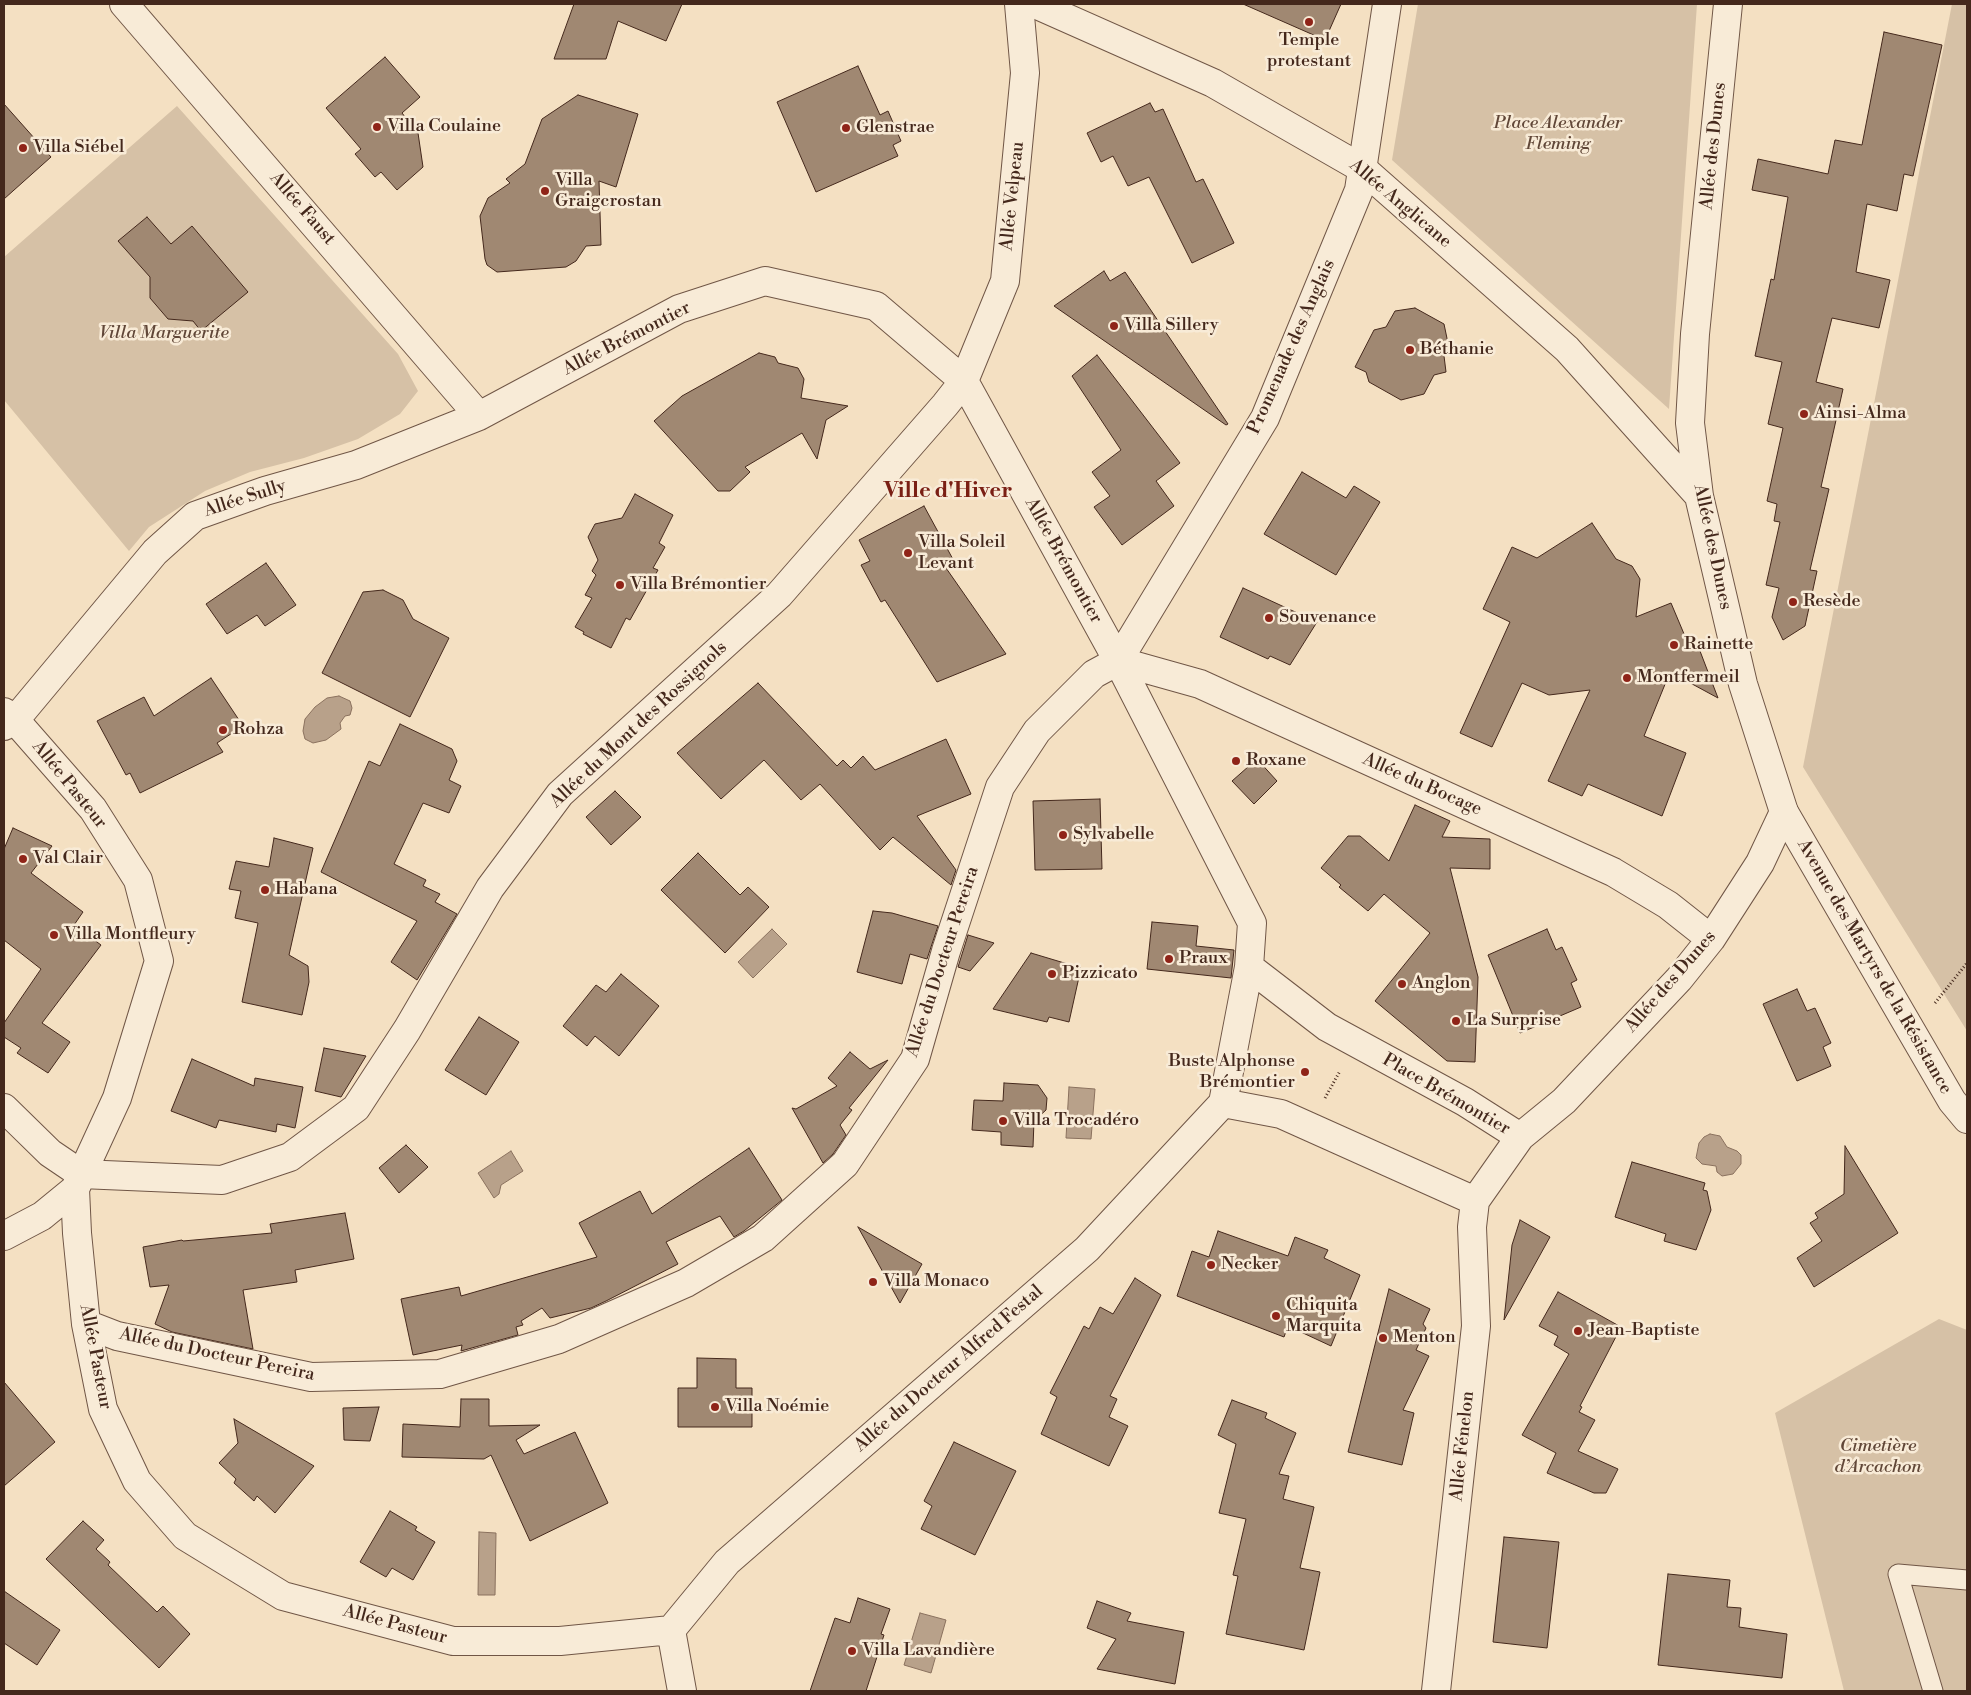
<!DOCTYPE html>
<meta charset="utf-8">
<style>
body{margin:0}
#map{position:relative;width:1971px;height:1695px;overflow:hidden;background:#f4e0c2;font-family:"Libre Bodoni",serif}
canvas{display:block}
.frame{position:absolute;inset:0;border:5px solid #44281c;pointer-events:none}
</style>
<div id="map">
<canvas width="1971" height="1695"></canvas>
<div class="frame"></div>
</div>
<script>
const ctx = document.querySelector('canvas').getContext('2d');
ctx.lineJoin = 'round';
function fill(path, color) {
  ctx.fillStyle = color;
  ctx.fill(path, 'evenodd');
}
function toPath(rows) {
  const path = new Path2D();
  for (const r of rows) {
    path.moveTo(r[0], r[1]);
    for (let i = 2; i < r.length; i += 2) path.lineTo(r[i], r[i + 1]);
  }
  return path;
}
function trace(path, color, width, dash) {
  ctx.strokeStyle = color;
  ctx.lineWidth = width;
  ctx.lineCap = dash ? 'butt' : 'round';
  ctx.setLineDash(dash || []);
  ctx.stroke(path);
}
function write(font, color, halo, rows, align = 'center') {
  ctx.font = font + ' "Libre Bodoni",serif';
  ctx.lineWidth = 5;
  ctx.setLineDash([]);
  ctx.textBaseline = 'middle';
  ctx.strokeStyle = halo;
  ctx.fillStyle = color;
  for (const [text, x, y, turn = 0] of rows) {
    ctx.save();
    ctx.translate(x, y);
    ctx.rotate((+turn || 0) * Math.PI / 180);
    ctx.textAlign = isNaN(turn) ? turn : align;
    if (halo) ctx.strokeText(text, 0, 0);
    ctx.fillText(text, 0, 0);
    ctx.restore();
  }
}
const green = toPath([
 [1418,4,1697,4,1669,409,1392,160],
 [1952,4,1967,4,1967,1031,1803,767],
 [177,106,398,354,418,391,400,414,358,439,304,458,250,472,205,491,149,527,129,551,4,400,4,257],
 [1939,1319,1967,1330,1967,1691,1844,1691,1775,1413]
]);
const water = toPath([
 [339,696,350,701,352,708,350,715,345,716,340,723,341,729,326,740,313,743,305,739,303,731,305,719,315,707,327,698,339,696],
 [772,929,787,944,753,978,738,962,772,929],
 [1069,1087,1095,1089,1091,1139,1066,1138,1069,1087],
 [1710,1134,1720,1136,1727,1147,1737,1151,1741,1155,1741,1164,1733,1174,1722,1176,1717,1172,1716,1166,1702,1164,1696,1158,1699,1143,1704,1137,1710,1134],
 [511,1151,523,1171,501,1185,499,1194,494,1198,478,1173,511,1151],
 [479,1532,496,1533,495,1595,478,1595,479,1532],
 [920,1613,946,1620,931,1673,904,1665,920,1613]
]);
const building = toPath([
 [574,4,682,4,666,41,618,21,606,59,554,59,574,4],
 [1243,4,1341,4,1325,40,1243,4],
 [1884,32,1942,45,1913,176,1904,174,1897,211,1867,204,1856,272,1890,280,1879,328,1832,318,1816,382,1843,389,1821,487,1829,489,1810,570,1817,571,1805,626,1783,640,1772,617,1779,588,1766,585,1780,522,1774,521,1777,504,1767,501,1783,428,1768,424,1782,362,1755,356,1771,279,1774,280,1788,197,1752,190,1758,159,1828,174,1835,140,1862,145,1884,32],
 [385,57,420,97,402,113,418,133,423,167,397,190,381,172,375,177,355,154,361,149,326,108,385,57],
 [858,66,880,115,888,111,901,141,893,145,898,156,816,192,777,102,858,66],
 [578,95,638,114,616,187,599,181,601,245,586,246,576,261,566,267,497,272,487,265,485,259,480,216,488,198,510,183,506,179,525,164,542,119,578,95],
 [1150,103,1155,112,1163,109,1196,182,1203,179,1234,243,1192,263,1149,177,1128,186,1113,156,1101,162,1087,133,1150,103],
 [4,104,51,157,4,199,4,104],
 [147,217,171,244,192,226,248,292,201,331,193,321,168,319,150,298,150,277,118,241,147,217],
 [1104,271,1110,281,1125,272,1228,424,1226,425,1054,306,1104,271],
 [1415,308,1444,324,1449,348,1444,356,1446,372,1434,375,1424,394,1401,400,1369,382,1366,372,1355,367,1374,330,1386,327,1395,311,1415,308],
 [759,353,775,357,778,363,798,368,804,379,801,398,848,406,826,420,817,459,802,433,745,467,750,472,730,491,718,491,654,421,682,396,759,353],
 [1097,355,1180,463,1156,481,1174,506,1122,545,1094,507,1110,496,1092,472,1121,450,1072,376,1097,355],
 [1302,472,1346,498,1354,486,1380,502,1336,575,1264,534,1302,472],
 [635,494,673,515,659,543,665,547,653,568,658,570,630,620,626,618,611,648,583,634,584,632,575,627,592,598,585,595,596,575,592,571,598,560,588,537,595,524,622,518,635,494],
 [924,506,955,563,946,568,1006,654,937,682,885,600,881,602,861,565,870,561,859,540,924,506],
 [1592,523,1616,559,1632,566,1640,579,1636,617,1671,603,1687,641,1695,638,1718,698,1670,672,1644,736,1686,753,1662,816,1588,784,1582,796,1548,781,1590,690,1549,695,1522,683,1492,747,1460,733,1510,622,1483,609,1512,547,1537,558,1592,523],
 [266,563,296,605,265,626,257,615,227,634,206,604,266,563],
 [1243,588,1317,622,1290,665,1270,656,1268,659,1220,637,1243,588],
 [383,590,403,600,413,619,449,638,410,717,322,673,363,592,383,590],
 [211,678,243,726,217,743,223,752,140,793,130,773,126,775,97,721,144,697,154,716,211,678],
 [758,683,837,766,843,760,851,768,863,756,875,770,946,739,971,794,917,816,956,870,951,885,893,837,880,850,820,784,801,800,764,760,721,799,677,753,758,683],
 [400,724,452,749,457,761,449,780,461,786,449,813,423,803,394,864,426,880,423,886,440,894,435,902,457,914,417,980,391,962,417,921,321,872,369,761,380,766,400,724],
 [1257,759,1277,781,1254,804,1232,781,1257,759],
 [615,791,641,817,611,845,586,817,615,791],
 [1100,799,1102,869,1035,870,1033,801,1100,799],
 [1415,805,1450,821,1442,837,1490,839,1490,869,1450,868,1478,977,1475,1062,1447,1061,1375,1001,1430,933,1384,894,1368,911,1339,887,1341,885,1321,868,1348,836,1360,836,1389,861,1415,805],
 [13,828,52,846,31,873,83,912,74,925,101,945,42,1023,70,1042,48,1073,17,1053,21,1048,4,1037,4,1023,41,969,4,940,4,849,13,828],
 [274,838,313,848,289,955,308,966,309,982,302,1015,242,1002,258,923,235,918,241,891,229,889,236,861,269,867,274,838],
 [698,853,740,895,748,887,769,907,725,953,661,890,698,853],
 [873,911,892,913,938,926,927,959,910,954,902,984,857,972,873,911],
 [1152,922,1198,926,1196,946,1234,950,1231,978,1147,969,1152,922],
 [1547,929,1556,950,1562,947,1577,980,1571,983,1581,1007,1520,1033,1488,955,1547,929],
 [968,935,994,943,970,971,958,967,968,935],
 [1031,953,1081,968,1069,1022,1049,1017,1047,1022,993,1009,1031,953],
 [621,974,659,1006,619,1056,595,1036,587,1046,563,1026,596,985,606,992,621,974],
 [1797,989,1807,1011,1815,1008,1831,1043,1823,1047,1831,1066,1797,1081,1763,1004,1797,989],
 [479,1017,519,1042,486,1095,445,1070,479,1017],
 [324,1048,366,1056,341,1097,315,1091,324,1048],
 [850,1052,870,1069,888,1060,849,1108,852,1110,840,1125,846,1135,833,1154,823,1163,792,1108,796,1109,837,1086,828,1078,850,1052],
 [192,1059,254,1086,255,1078,303,1087,295,1128,277,1124,276,1132,219,1120,216,1128,171,1111,192,1059],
 [1004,1083,1038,1085,1047,1098,1046,1110,1034,1121,1033,1147,1001,1145,1001,1132,972,1130,974,1100,1003,1101,1004,1083],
 [406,1145,428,1167,399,1193,379,1168,406,1145],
 [1845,1146,1898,1233,1814,1287,1797,1258,1822,1241,1810,1223,1818,1218,1815,1213,1844,1194,1845,1146],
 [749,1148,782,1200,744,1231,734,1237,720,1216,666,1242,678,1264,606,1301,591,1308,550,1318,542,1308,521,1321,523,1325,516,1327,518,1335,461,1351,462,1345,413,1355,401,1299,459,1287,461,1296,597,1257,579,1223,640,1191,652,1214,749,1148],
 [1632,1162,1705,1183,1703,1190,1707,1191,1711,1210,1696,1250,1664,1241,1666,1234,1615,1217,1632,1162],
 [345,1213,354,1259,295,1270,297,1282,243,1290,253,1349,172,1332,155,1324,169,1285,150,1287,143,1247,182,1240,183,1241,272,1233,270,1224,345,1213],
 [1520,1220,1550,1237,1504,1320,1512,1245,1520,1220],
 [858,1227,922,1264,900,1303,858,1227],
 [1218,1231,1288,1256,1295,1237,1328,1250,1324,1258,1360,1275,1331,1346,1288,1326,1284,1337,1177,1296,1192,1251,1209,1257,1218,1231],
 [1135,1278,1161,1295,1110,1396,1117,1399,1109,1417,1128,1426,1109,1466,1041,1434,1057,1397,1050,1393,1084,1326,1089,1329,1100,1307,1113,1314,1135,1278],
 [1389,1289,1430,1309,1423,1324,1426,1328,1416,1350,1429,1356,1403,1410,1414,1413,1402,1465,1348,1452,1389,1289],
 [1558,1292,1621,1327,1580,1406,1582,1407,1579,1412,1595,1420,1578,1451,1618,1469,1606,1493,1594,1493,1547,1473,1556,1453,1522,1435,1569,1354,1554,1345,1558,1336,1539,1326,1558,1292],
 [697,1358,736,1359,736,1388,752,1388,752,1427,678,1427,678,1388,697,1388,697,1358],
 [4,1382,55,1442,4,1486,4,1382],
 [461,1399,489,1399,489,1426,540,1425,516,1440,524,1454,575,1432,608,1503,530,1541,491,1455,484,1459,402,1457,403,1424,460,1427,461,1399],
 [1232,1400,1267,1413,1265,1418,1296,1433,1279,1474,1289,1476,1283,1499,1314,1507,1300,1568,1320,1572,1304,1650,1226,1634,1238,1576,1233,1575,1246,1519,1219,1513,1236,1444,1218,1435,1232,1400],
 [379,1407,370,1441,344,1440,343,1408,379,1407],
 [234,1419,314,1466,275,1513,257,1496,254,1501,234,1483,236,1479,219,1463,238,1443,234,1419],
 [954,1442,1016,1471,975,1555,921,1529,932,1506,924,1501,954,1442],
 [390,1511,417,1527,415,1530,435,1542,413,1580,392,1568,386,1577,360,1562,390,1511],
 [83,1521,104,1540,96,1549,110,1562,108,1565,157,1612,163,1606,190,1634,159,1668,46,1559,83,1521],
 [1504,1537,1559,1542,1547,1648,1493,1642,1504,1537],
 [1668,1574,1730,1580,1727,1607,1741,1608,1739,1627,1787,1634,1782,1678,1658,1665,1668,1574],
 [4,1591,60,1630,37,1665,4,1643,4,1591],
 [858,1598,890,1609,881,1634,884,1635,866,1691,810,1691,835,1618,850,1623,858,1598],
 [1097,1601,1131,1613,1127,1621,1184,1632,1175,1684,1097,1669,1116,1639,1087,1628,1097,1601]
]);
const path = toPath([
 [1935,1003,1967,963],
 [1325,1098,1340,1071]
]);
const service = toPath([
 [1933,1691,1898,1574,1967,1580]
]);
const minor = toPath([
 [124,4,479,416],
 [1118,661,1200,684,1613,872,1668,905,1711,939],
 [4,712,15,720,93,809,138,880,159,961,117,1098,75,1189,77,1233,86,1324,103,1409,137,1481,185,1536,283,1596,453,1641,560,1641,671,1630],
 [4,726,15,720,155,552,195,516,265,491,356,465,479,416,679,309,765,281,876,306,964,381,1118,661,1252,923,1249,967,1223,1103],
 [1249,967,1327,1027,1465,1102,1520,1137],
 [1223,1103,1281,1114,1475,1201],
 [4,1108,50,1153,81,1174,222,1180,290,1157,356,1108,407,1030,490,888,560,794,779,595,945,405,964,381,1005,281,1025,73,1019,4],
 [4,1236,42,1216,75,1189],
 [86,1324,117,1336,311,1377,440,1374,559,1339,686,1283,763,1238,845,1164,915,1059,946,951,1000,787,1037,731,1094,674,1118,661,1265,418,1359,190,1387,4],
 [671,1630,727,1562,1087,1249,1223,1103],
 [671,1630,682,1691],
 [1436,1691,1476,1326,1472,1227,1475,1201,1520,1137,1564,1101,1679,979,1711,939,1760,863,1784,812]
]);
const tertiary = toPath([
 [1035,4,1213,83,1363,169,1567,349,1699,496],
 [1728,4,1695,334,1690,423,1699,496,1743,684,1784,812,1952,1101,1967,1119]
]);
const markers = [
 [1309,22,5,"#8f2418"],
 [377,127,5,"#8f2418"],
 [846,128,5,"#8f2418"],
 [23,148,5,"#8f2418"],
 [545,191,5,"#8f2418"],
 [1114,326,5,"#8f2418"],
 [1410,350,5,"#8f2418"],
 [1804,414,5,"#8f2418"],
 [908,553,5,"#8f2418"],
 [620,585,5,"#8f2418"],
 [1793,602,5,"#8f2418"],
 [1269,618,5,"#8f2418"],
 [1674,645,5,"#8f2418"],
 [1627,678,5,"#8f2418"],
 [223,730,5,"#8f2418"],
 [1236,761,5,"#8f2418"],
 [1063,835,5,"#8f2418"],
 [23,859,5,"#8f2418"],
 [265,890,5,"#8f2418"],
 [54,935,5,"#8f2418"],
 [1169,959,5,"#8f2418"],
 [1052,974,5,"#8f2418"],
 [1402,984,5,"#8f2418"],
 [1456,1021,5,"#8f2418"],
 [1305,1072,5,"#8f2418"],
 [1003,1121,5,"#8f2418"],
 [1211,1265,5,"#8f2418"],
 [873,1282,5,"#8f2418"],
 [1276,1316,5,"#8f2418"],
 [1578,1331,5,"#8f2418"],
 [1383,1338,5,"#8f2418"],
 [715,1407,5,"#8f2418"],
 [852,1651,5,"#8f2418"]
];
const poiNames = [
 ["Temple",1309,41,"center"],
 ["protestant",1309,62,"center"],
 ["Villa Coulaine",387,127],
 ["Glenstrae",856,128],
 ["Villa Siébel",33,148],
 ["Villa",555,181],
 ["Graigcrostan",555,202],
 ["Villa Sillery",1124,326],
 ["Béthanie",1420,350],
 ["Ainsi-Alma",1814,414],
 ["Villa Soleil",918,543],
 ["Levant",918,564],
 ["Villa Brémontier",630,585],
 ["Resède",1803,602],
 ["Souvenance",1279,618],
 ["Rainette",1684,645],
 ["Montfermeil",1637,678],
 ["Rohza",233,730],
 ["Roxane",1246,761],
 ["Sylvabelle",1073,835],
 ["Val Clair",33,859],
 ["Habana",275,890],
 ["Villa Montfleury",64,935],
 ["Praux",1179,959],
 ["Pizzicato",1062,974],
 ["Anglon",1412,984],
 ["La Surprise",1466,1021],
 ["Buste Alphonse",1295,1062,"right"],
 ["Brémontier",1295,1083,"right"],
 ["Villa Trocadéro",1013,1121],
 ["Necker",1221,1265],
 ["Villa Monaco",883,1282],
 ["Chiquita",1286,1306],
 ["Marquita",1286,1327],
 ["Jean-Baptiste",1588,1331],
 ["Menton",1393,1338],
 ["Villa Noémie",725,1407],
 ["Villa Lavandière",862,1651]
];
const parkNames = [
 ["Place Alexander",1558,124],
 ["Fleming",1558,145],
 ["Villa Marguerite",164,334],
 ["Cimetière",1878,1447],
 ["d’Arcachon",1878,1468]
];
const streetNames = [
 ["Allée des Dunes",1714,146,-84],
 ["Allée Velpeau",1013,196,-84],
 ["Allée Anglicane",1400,204,40],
 ["Allée Faust",302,209,49],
 ["Allée Brémontier",627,339,-27],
 ["Promenade des Anglais",1292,347,-66],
 ["Allée Sully",245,499,-18],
 ["Allée des Dunes",1712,547,78],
 ["Allée Brémontier",1063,561,61],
 ["Allée du Mont des Rossignols",639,725,-43],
 ["Allée Pasteur",69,785,51],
 ["Allée du Bocage",1422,785,24],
 ["Allée du Docteur Pereira",943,962,-72],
 ["Avenue des Martyrs de la Résistance",1874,967,60],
 ["Allée des Dunes",1671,982,-49],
 ["Place Brémontier",1446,1095,30],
 ["Allée du Docteur Pereira",217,1355,12],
 ["Allée Pasteur",95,1357,79],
 ["Allée du Docteur Alfred Festal",949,1369,-41],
 ["Allée Fénelon",1463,1446,-84],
 ["Allée Pasteur",395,1625,15]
];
const districtNames = [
 ["Ville d'Hiver",948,492]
];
fill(green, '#d6c1a6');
fill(water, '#b8a18a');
trace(water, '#8a715e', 1);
fill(building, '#a08872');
trace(building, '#44281c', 1);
trace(service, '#705646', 21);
trace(minor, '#705646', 30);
trace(tertiary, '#705646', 30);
trace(path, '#44281c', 3, [1, 2.5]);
trace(service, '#f8ebd7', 19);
trace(minor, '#f8ebd7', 28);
trace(tertiary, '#f8ebd7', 28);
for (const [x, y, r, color] of markers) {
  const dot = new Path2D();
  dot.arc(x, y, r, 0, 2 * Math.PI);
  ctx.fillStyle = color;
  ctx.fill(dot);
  trace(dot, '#f8ebd7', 2);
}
write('18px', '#44281c', '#f8ebd7', poiNames, 'left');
write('italic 18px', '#614738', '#f8ebd7', parkNames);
write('18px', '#44281c', '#f8ebd7', streetNames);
write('bold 22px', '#7a1f14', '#f8ebd7', districtNames);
</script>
